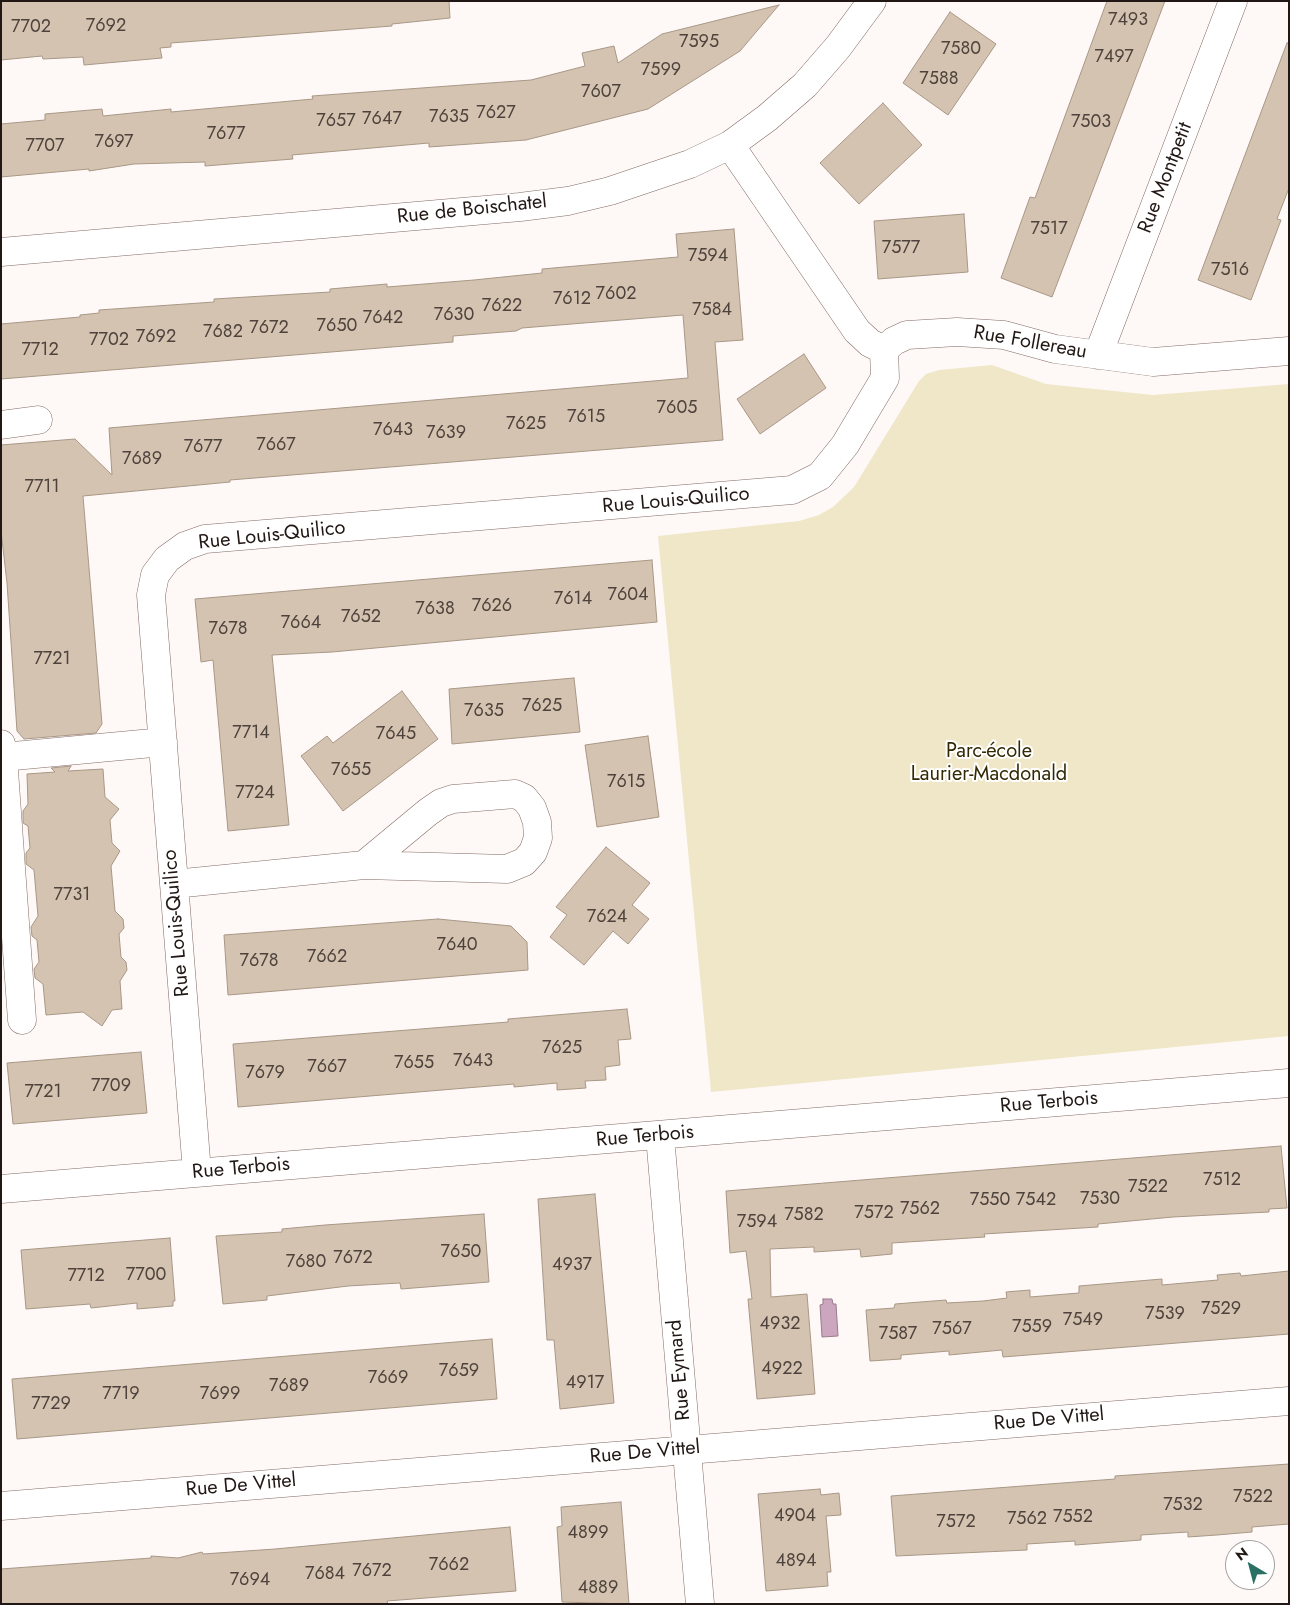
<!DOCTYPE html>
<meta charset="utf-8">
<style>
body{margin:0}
#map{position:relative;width:1290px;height:1605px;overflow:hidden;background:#fef9f7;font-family:Jost,sans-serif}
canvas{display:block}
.frame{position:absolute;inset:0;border:2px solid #211815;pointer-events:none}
.north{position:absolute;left:1225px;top:1540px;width:50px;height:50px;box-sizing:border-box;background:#fff;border:1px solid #a6a3a1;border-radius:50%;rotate:323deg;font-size:14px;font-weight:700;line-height:20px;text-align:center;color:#211815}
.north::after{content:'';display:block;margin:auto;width:18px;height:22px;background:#2a7065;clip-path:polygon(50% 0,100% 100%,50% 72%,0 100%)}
</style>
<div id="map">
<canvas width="1290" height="1605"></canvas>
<div class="frame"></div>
<div class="north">N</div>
</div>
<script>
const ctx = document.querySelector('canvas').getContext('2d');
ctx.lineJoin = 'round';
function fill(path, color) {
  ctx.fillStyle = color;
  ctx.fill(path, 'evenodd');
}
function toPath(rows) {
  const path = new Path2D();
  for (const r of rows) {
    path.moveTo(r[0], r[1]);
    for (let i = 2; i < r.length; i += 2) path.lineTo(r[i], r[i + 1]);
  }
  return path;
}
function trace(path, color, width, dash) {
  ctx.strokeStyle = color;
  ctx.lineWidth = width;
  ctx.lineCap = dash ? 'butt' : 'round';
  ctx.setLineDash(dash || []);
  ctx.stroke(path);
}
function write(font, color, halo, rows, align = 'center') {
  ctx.font = font + ' Jost,sans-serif';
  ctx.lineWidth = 4;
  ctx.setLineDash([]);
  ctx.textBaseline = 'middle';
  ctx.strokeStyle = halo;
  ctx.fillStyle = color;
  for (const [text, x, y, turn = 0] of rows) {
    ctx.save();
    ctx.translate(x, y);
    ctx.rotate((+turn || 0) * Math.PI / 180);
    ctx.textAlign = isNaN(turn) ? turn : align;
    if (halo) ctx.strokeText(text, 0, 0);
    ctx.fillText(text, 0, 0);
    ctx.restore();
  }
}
const green = toPath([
 [992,365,1046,384,1153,395,1289,384,1289,1036,711,1092,658,536,799,521,819,515,833,507,854,487,919,381,926,374,939,370]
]);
const water = toPath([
 [823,1299,832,1299,833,1304,836,1304,838,1336,822,1337,820,1305,823,1304,823,1299]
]);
const building = toPath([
 [1,1,449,1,450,18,392,24,392,26,171,43,171,47,160,48,162,58,84,65,83,57,43,59,42,56,1,60,1,1],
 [1107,1,1165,1,1052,297,1001,278,1030,197,1035,198,1107,1],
 [779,5,740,51,648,109,526,140,429,147,429,143,292,155,293,159,205,166,205,162,134,164,89,171,89,169,1,177,1,124,45,120,45,114,102,109,103,116,171,109,171,112,313,99,312,96,531,80,585,66,582,53,614,46,618,63,662,34,779,5],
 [950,12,996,44,948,115,903,83,950,12],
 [1287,43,1289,43,1289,188,1277,219,1281,220,1251,300,1198,280,1287,43],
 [883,103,922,145,859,204,820,163,883,103],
 [964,214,968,272,878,279,874,221,964,214],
 [734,229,743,340,715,342,723,440,230,480,230,482,83,496,102,724,96,733,24,739,17,731,7,583,1,531,1,445,75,439,112,475,109,428,688,378,683,315,522,328,516,331,453,336,453,342,1,379,1,324,80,317,80,315,99,313,99,310,214,302,214,299,330,292,330,289,387,284,387,287,474,280,542,273,542,269,678,257,676,234,734,229],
 [804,354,826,388,760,434,737,399,804,354],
 [652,560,657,622,332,652,272,655,289,825,228,831,213,660,201,662,195,599,652,560],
 [574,678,580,732,452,744,449,689,574,678],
 [402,691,438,739,343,811,301,756,327,736,333,743,402,691],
 [648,736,659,817,597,827,585,745,648,736],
 [71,766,68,771,103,769,105,797,119,809,110,820,112,843,120,851,111,866,115,911,123,919,124,928,119,934,121,957,126,962,127,970,120,981,122,1009,112,1010,102,1026,83,1012,46,1015,43,984,35,978,34,969,39,962,37,940,32,936,31,927,38,916,34,870,26,864,26,853,30,848,28,826,23,823,23,811,28,804,27,774,55,772,51,768,71,766],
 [606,847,650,883,632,905,649,919,628,944,613,931,584,965,550,937,567,915,556,907,606,847],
 [438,919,511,926,527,942,528,970,228,995,224,935,438,919],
 [627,1009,631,1039,618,1040,620,1065,605,1067,606,1080,585,1081,586,1088,557,1090,557,1083,514,1087,514,1084,238,1107,233,1044,508,1022,508,1019,627,1009],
 [141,1052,147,1113,13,1124,7,1063,141,1052],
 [1281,1146,1287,1208,1269,1209,1269,1212,1173,1217,1098,1224,1098,1227,984,1234,985,1237,892,1243,892,1254,861,1257,860,1249,814,1252,814,1247,770,1249,771,1297,807,1294,815,1394,757,1399,748,1299,752,1299,746,1251,730,1253,726,1191,1281,1146],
 [595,1194,614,1403,560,1409,554,1340,547,1340,538,1199,595,1194],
 [484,1214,489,1282,401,1289,400,1283,348,1286,267,1296,267,1300,223,1304,216,1236,282,1232,282,1229,325,1225,484,1214],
 [170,1238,175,1301,173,1301,173,1306,137,1309,137,1303,91,1308,90,1304,26,1309,21,1250,170,1238],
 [1289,1271,1289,1334,1003,1357,1002,1350,949,1355,949,1351,901,1355,901,1359,870,1361,866,1310,894,1308,895,1304,946,1300,947,1303,983,1301,1007,1298,1006,1292,1030,1290,1030,1297,1079,1293,1079,1286,1162,1279,1162,1285,1218,1280,1217,1275,1240,1273,1241,1276,1289,1271],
 [492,1339,497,1399,17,1439,12,1379,492,1339],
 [1289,1464,1289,1524,1252,1527,1252,1532,1217,1535,1188,1537,1188,1532,1141,1535,1141,1540,1075,1545,1075,1541,1027,1544,1027,1550,896,1556,891,1496,1115,1479,1115,1476,1289,1464],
 [820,1489,821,1495,839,1493,841,1515,826,1516,831,1572,827,1572,828,1586,766,1591,758,1494,820,1489],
 [621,1502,629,1604,562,1602,557,1527,562,1526,561,1507,621,1502],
 [510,1527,516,1591,387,1601,388,1604,1,1604,1,1569,151,1558,151,1556,178,1558,202,1552,203,1554,275,1549,510,1527]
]);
const minor = toPath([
 [730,145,857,331,870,343,884,350],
 [1,252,520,207,568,201,610,191,690,164,730,145,767,118,805,85,838,47,872,1],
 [884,350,894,341,907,335,957,332,1004,335,1055,349,1153,362,1289,351],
 [1098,355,1233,1],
 [1,425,38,420],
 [1,744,3,757,163,742],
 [3,757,22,1020],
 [174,884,364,865,507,869,524,862,533,852,538,838,537,822,532,808,524,798,515,794,453,799,441,803,428,812,364,865],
 [660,1136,700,1604],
 [197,1172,151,595,155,575,167,559,185,546,205,539,792,490,820,476,845,445,885,378,884,350],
 [1,1189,1289,1083],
 [1,1506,1289,1401]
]);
const numberNames = [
 ["7493",1128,21],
 ["7692",106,27],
 ["7702",31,28],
 ["7595",699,43],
 ["7580",961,50],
 ["7497",1114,58],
 ["7599",661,71],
 ["7588",939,80],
 ["7607",601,93],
 ["7627",496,114],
 ["7635",449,118],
 ["7647",382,120],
 ["7657",336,122],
 ["7503",1091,123],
 ["7677",226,135],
 ["7697",114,143],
 ["7707",45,147],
 ["7517",1049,230],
 ["7577",901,249],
 ["7594",708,257],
 ["7516",1230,271],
 ["7602",616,295],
 ["7612",572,300],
 ["7622",502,307],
 ["7584",712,311],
 ["7630",454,316],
 ["7642",383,319],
 ["7650",337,327],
 ["7672",269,329],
 ["7682",223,333],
 ["7692",156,338],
 ["7702",109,341],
 ["7712",40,351],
 ["7605",677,409],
 ["7615",586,418],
 ["7625",526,425],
 ["7643",393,431],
 ["7639",446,434],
 ["7667",276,446],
 ["7677",203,448],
 ["7689",142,460],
 ["7711",42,488],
 ["7604",628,596],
 ["7614",573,600],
 ["7626",492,607],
 ["7638",435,610],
 ["7652",361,618],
 ["7664",301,624],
 ["7678",228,630],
 ["7721",52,660],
 ["7625",542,707],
 ["7635",484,712],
 ["7714",251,734],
 ["7645",396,735],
 ["7655",351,771],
 ["7615",626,783],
 ["7724",255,794],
 ["7731",72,896],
 ["7624",607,918],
 ["7640",457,946],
 ["7662",327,958],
 ["7678",259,962],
 ["7625",562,1049],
 ["7643",473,1062],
 ["7655",414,1064],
 ["7667",327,1068],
 ["7679",265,1074],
 ["7709",111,1087],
 ["7721",43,1093],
 ["7512",1222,1181],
 ["7522",1148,1188],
 ["7530",1100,1200],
 ["7550",990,1201],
 ["7542",1036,1201],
 ["7562",920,1210],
 ["7572",874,1214],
 ["7582",804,1216],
 ["7594",757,1223],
 ["7650",461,1253],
 ["7672",353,1259],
 ["7680",306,1263],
 ["4937",572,1266],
 ["7700",146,1276],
 ["7712",86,1277],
 ["7529",1221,1310],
 ["7539",1165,1315],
 ["7549",1083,1321],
 ["4932",780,1325],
 ["7559",1032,1328],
 ["7567",952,1330],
 ["7587",898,1335],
 ["4922",782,1370],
 ["7659",459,1372],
 ["7669",388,1379],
 ["4917",585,1384],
 ["7689",289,1387],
 ["7719",121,1395],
 ["7699",220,1395],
 ["7729",51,1405],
 ["7522",1253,1498],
 ["7532",1183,1506],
 ["4904",795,1517],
 ["7552",1073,1518],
 ["7562",1027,1520],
 ["7572",956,1523],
 ["4899",588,1534],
 ["4894",796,1562],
 ["7662",449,1566],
 ["7672",372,1572],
 ["7684",325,1575],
 ["7694",250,1581],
 ["4889",598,1589]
];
const streetNames = [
 ["Rue Montpetit",1166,178,-69],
 ["Rue de Boischatel",472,210,-6],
 ["Rue Follereau",1030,343,10],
 ["Rue Louis-Quilico",676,501,-5],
 ["Rue Louis-Quilico",272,536,-6],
 ["Rue Louis-Quilico",177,923,-95],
 ["Rue Terbois",1049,1103,-5],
 ["Rue Terbois",645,1137,-5],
 ["Rue Terbois",241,1169,-5],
 ["Rue Eymard",680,1370,-95],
 ["Rue De Vittel",1049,1420,-5],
 ["Rue De Vittel",645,1453,-5],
 ["Rue De Vittel",241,1486,-5]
];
const parkNames = [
 ["Parc-école",989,752],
 ["Laurier-Macdonald",989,775]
];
fill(green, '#efe7c8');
fill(water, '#cca5bf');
trace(water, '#997b8c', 1);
fill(building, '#d5c3b1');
trace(building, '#a89786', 1);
trace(minor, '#836b64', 29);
trace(minor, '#fff', 28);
write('18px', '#4e433c', null, numberNames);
write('20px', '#211815', '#fff', streetNames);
write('20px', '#322904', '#fff', parkNames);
</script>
